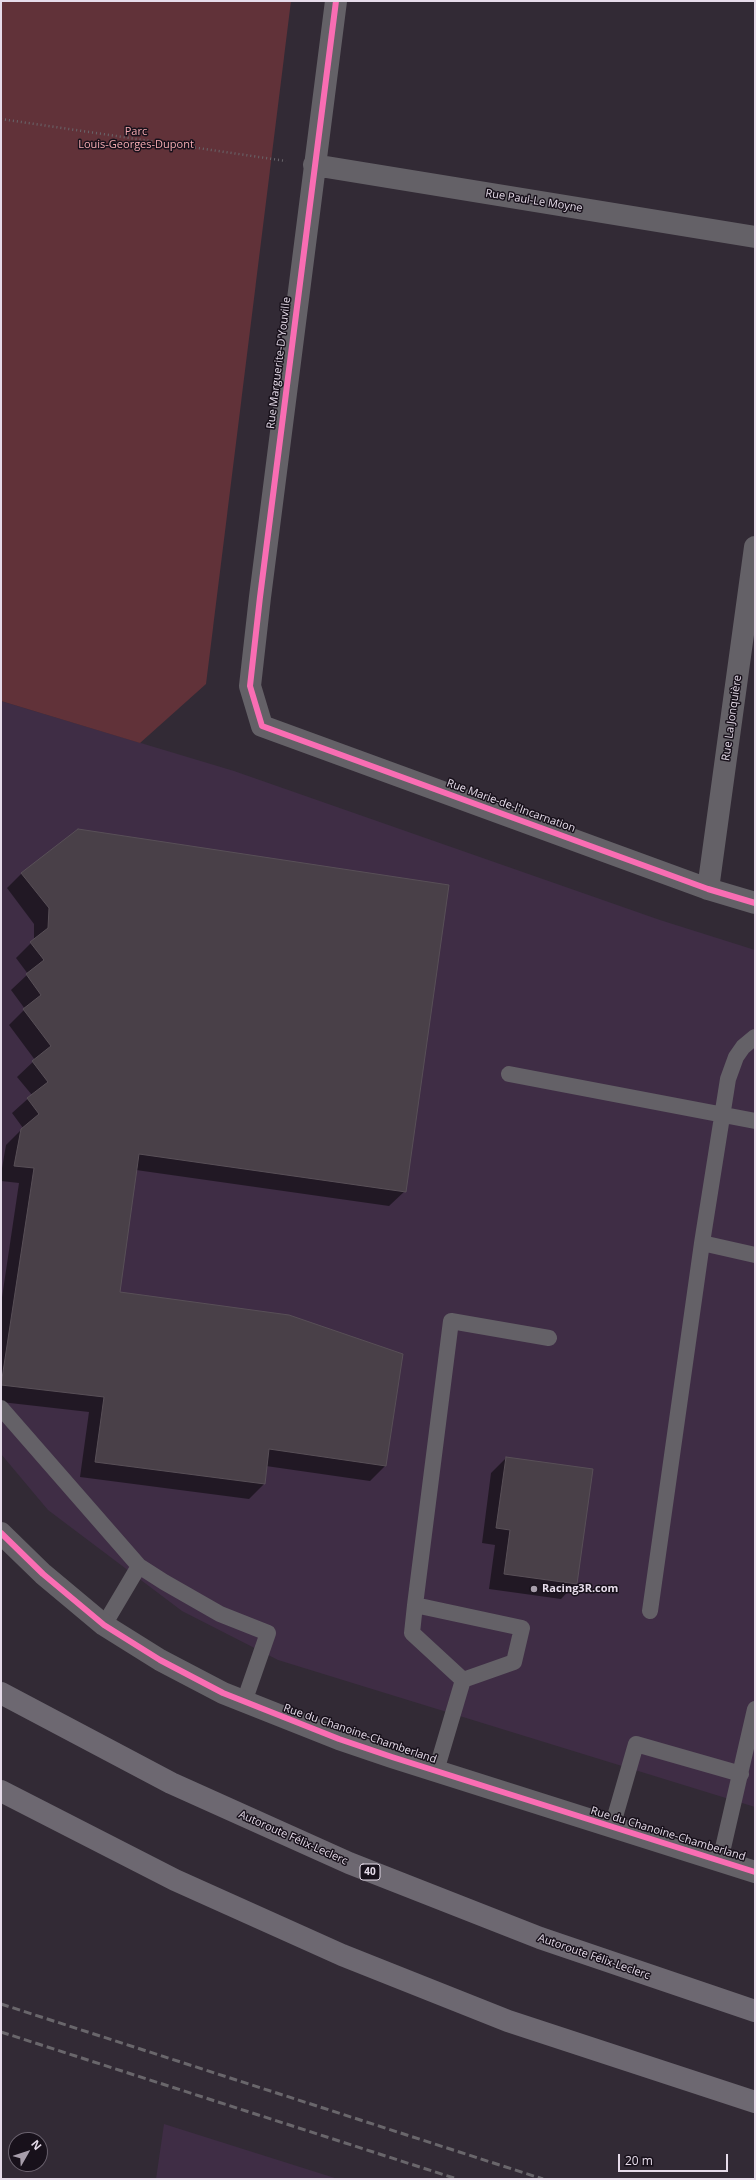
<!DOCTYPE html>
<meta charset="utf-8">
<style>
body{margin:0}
#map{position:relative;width:756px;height:2180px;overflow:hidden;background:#322a35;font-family:"Open Sans",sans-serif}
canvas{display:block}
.frame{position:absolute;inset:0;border:2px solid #e6dcea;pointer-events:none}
.north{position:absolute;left:8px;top:2132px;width:40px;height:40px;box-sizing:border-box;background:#18111b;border:1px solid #6a626e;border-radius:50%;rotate:51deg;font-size:11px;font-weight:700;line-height:16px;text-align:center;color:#e6dcea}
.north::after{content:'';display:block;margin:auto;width:14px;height:18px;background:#a79eab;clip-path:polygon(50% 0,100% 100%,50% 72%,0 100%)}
.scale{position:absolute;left:618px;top:2154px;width:110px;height:18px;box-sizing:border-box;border:2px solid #e6dcea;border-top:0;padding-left:5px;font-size:12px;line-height:14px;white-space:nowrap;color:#e6dcea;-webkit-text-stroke:3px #18111b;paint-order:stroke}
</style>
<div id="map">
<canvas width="756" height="2180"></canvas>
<div class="frame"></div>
<div class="north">N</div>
<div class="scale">20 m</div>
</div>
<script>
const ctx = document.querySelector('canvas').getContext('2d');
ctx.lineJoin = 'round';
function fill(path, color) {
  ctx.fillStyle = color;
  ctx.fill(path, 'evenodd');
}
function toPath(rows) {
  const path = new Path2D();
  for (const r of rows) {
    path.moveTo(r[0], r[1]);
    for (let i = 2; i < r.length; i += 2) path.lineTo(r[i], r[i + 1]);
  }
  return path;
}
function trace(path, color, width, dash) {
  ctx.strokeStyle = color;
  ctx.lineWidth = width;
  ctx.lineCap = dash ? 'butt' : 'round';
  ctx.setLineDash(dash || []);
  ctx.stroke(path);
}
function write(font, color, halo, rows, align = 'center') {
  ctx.font = font + ' "Open Sans",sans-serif';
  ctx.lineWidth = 3;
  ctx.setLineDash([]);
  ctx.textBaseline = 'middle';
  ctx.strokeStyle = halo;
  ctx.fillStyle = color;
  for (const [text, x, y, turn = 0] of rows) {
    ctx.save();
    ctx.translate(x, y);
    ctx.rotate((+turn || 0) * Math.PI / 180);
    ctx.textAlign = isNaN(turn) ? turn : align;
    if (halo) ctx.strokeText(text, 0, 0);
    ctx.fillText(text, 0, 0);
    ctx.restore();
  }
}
const built = toPath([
 [1,701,234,771,660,920,755,950,755,1807,278,1660,182,1611,48,1510,1,1454],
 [164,2124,338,2179,156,2179]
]);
const green = toPath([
 [1,1,291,1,206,684,140,743,1,701]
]);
const shadow = toPath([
 [22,873,405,1191,389,1206,136,1170,119,1293,385,1466,370,1481,266,1466,264,1484,249,1499,80,1477,89,1412,1,1402,1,1304,19,1183,1,1181,1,1174,6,1145,23,1128,12,1113,32,1095,17,1077,35,1060,9,1025,25,1009,11,990,28,974,16,958,34,940,34,924,7,888],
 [506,1458,576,1583,561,1599,489,1589,495,1545,482,1543,491,1473]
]);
const building = toPath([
 [78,829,449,885,406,1192,139,1154,120,1292,289,1315,403,1354,386,1466,269,1449,265,1484,95,1462,104,1397,1,1385,34,1168,14,1166,21,1129,39,1114,27,1098,48,1082,32,1061,51,1046,23,1009,41,995,26,974,44,960,30,942,48,928,49,908,21,873,78,829],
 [506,1457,593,1469,577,1584,504,1574,510,1530,496,1528,506,1457]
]);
const path = toPath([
 [1,119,286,161]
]);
const service = toPath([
 [509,1074,755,1121],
 [702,1243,755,1255],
 [1,1408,139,1566],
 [415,1605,451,1321,549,1338],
 [415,1605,522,1628,514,1662,463,1680,412,1633,415,1605],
 [650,1611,702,1243,728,1079,736,1057,743,1047,755,1037],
 [104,1625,139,1566,164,1582,220,1614,268,1633,244,1702],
 [436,1771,463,1680],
 [612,1827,636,1744,741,1774],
 [720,1861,755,1709]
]);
const minor = toPath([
 [336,1,260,597,250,686,262,726,708,889,755,903],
 [314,165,755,237],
 [708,889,755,547],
 [1,1533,43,1574,104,1625,160,1660,223,1693,339,1739,392,1757,755,1872]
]);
const motorway = toPath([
 [1,1693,171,1783,349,1863,540,1938,755,2011],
 [1,1791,175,1880,342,1955,508,2021,755,2102]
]);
const rail = toPath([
 [1,2004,543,2179],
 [1,2032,457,2179]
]);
const cycleway = toPath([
 [336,1,260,597,250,686,262,726,708,889,755,903],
 [1,1533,43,1574,104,1625,160,1660,223,1693,339,1739,392,1757,755,1872]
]);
const markers = [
 [534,1589,4,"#a79eab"]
];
const shields = [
 [370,1872,20]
];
const shieldNames = [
 ["40",370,1872]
];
const parkNames = [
 ["Parc",136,132],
 ["Louis-Georges-Dupont",136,145]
];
const streetNames = [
 ["Rue Paul-Le Moyne",534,201,9],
 ["Rue Marguerite-D'Youville",279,363,-83],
 ["Rue La Jonquière",732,718,-82],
 ["Rue Marie-de-l'Incarnation",511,806,20],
 ["Rue du Chanoine-Chamberland",360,1734,19],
 ["Rue du Chanoine-Chamberland",668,1834,17],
 ["Autoroute Félix-Leclerc",293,1838,24],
 ["Autoroute Félix-Leclerc",594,1957,19]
];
const poiNames = [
 ["Racing3R.com",542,1589]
];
fill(built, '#3f2d45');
fill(green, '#613239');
fill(shadow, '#0007');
fill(building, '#494048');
trace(building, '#584f57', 1);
trace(path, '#69666b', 2.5, [1, 3]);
trace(service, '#646167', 16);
trace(minor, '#646167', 22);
trace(motorway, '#6d6871', 22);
trace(rail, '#69666b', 3, [8, 4]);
trace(cycleway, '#f96db3', 6);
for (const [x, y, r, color] of markers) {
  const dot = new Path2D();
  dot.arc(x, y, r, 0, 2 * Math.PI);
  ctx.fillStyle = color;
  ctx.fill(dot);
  trace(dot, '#18111b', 1.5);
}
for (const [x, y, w] of shields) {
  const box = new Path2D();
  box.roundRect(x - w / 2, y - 8, w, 16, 3);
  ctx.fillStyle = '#18111b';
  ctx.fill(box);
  trace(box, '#e6dcea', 1);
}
write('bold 10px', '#e6dcea', null, shieldNames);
write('11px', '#f4aab1', '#18111b', parkNames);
write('11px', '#e6dcea', '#18111b', streetNames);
write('bold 11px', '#e6dcea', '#18111b', poiNames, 'left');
</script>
